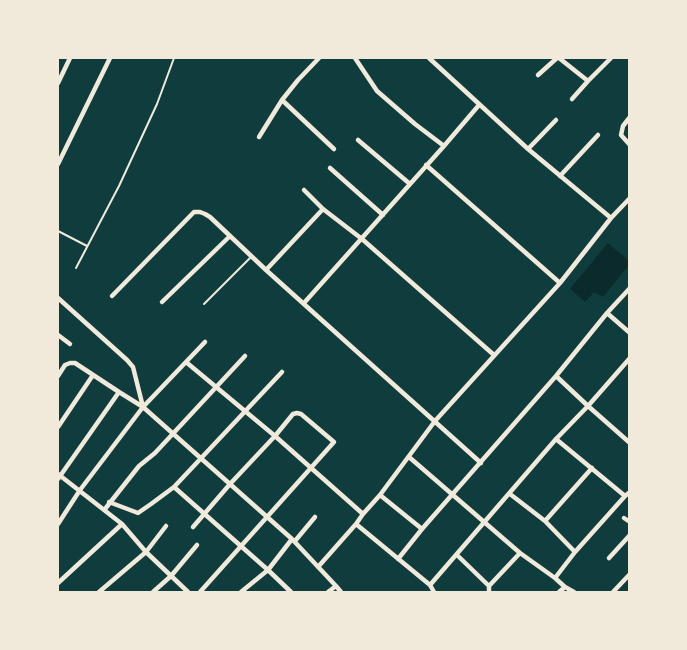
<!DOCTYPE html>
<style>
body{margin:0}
#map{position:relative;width:687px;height:650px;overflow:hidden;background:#0f3d3e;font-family:Roboto,sans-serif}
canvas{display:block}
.frame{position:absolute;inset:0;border:59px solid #f1e9da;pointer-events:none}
</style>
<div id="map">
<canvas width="687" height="650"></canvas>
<div class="frame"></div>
</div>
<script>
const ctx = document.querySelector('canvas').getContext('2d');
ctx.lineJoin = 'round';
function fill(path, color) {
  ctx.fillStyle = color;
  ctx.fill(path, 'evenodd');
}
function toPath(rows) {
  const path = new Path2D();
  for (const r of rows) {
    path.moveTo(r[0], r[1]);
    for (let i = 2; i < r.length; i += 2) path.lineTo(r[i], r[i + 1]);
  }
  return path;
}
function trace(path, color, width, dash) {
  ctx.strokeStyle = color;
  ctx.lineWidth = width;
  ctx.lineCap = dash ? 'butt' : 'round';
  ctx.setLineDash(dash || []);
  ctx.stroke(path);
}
const water = toPath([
 [608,243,629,261,629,265,603,297,594,292,585,302,570,289]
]);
const service = toPath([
 [58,231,87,246],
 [76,268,119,186,157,104,174,58],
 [204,304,250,258]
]);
const minor = toPath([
 [355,58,377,91,415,124,444,146],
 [429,58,528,149,611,218],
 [559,58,588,81,572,99],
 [538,75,557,58],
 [588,81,611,58],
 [58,83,70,58],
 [282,100,334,149],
 [630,117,623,126,621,135,630,145],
 [259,137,282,100,298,80,319,58],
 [358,140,410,184],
 [528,149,556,120],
 [58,164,110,58],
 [426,165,560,283],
 [330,168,383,215],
 [560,176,598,135],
 [304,190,323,209,362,239,494,355],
 [266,270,323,209],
 [112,296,194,212,200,212,205,214,210,217,266,270,481,463],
 [58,298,127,360,133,367,143,407,292,539,336,586,341,592],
 [162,302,230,236],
 [304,303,444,146,479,105],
 [607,313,630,333],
 [58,335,70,344],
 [186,362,275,436,363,514],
 [58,376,65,365,70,363,75,363,119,392,143,407,80,490,58,524],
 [556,376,588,406,630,443],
 [143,407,205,342],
 [58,427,93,375],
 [556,439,625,496,630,492],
 [409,457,520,553,555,578,565,587,574,592],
 [58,474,122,524,146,552,188,592],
 [58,479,119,392],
 [174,487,268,570,291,592],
 [510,494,545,521,575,552,555,578],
 [380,495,422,529,556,376,607,313,630,288],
 [109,502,138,513,151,504,174,487,282,372],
 [105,509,139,466,155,453,245,356],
 [624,518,630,522],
 [545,521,592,468],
 [356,524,430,585,434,592],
 [193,527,230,484,275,436,293,414,297,413,301,414,334,442,200,592],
 [295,541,315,517],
 [575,552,625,496],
 [457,555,489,586,489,592],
 [609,558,630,535],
 [398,559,422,529],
 [318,567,356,524,363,514,380,495,435,421,560,283,611,218,630,198],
 [58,583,122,524],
 [430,585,556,439,588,406,630,358],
 [489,586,520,553],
 [99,592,146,552,166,526],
 [153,592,171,576,197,545],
 [241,592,268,570,292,539],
 [328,592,336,586],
 [559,592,565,587],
 [613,592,630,574]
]);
fill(water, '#0a2a2b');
trace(service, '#f1e9da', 2);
trace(minor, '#f1e9da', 4.5);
</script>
